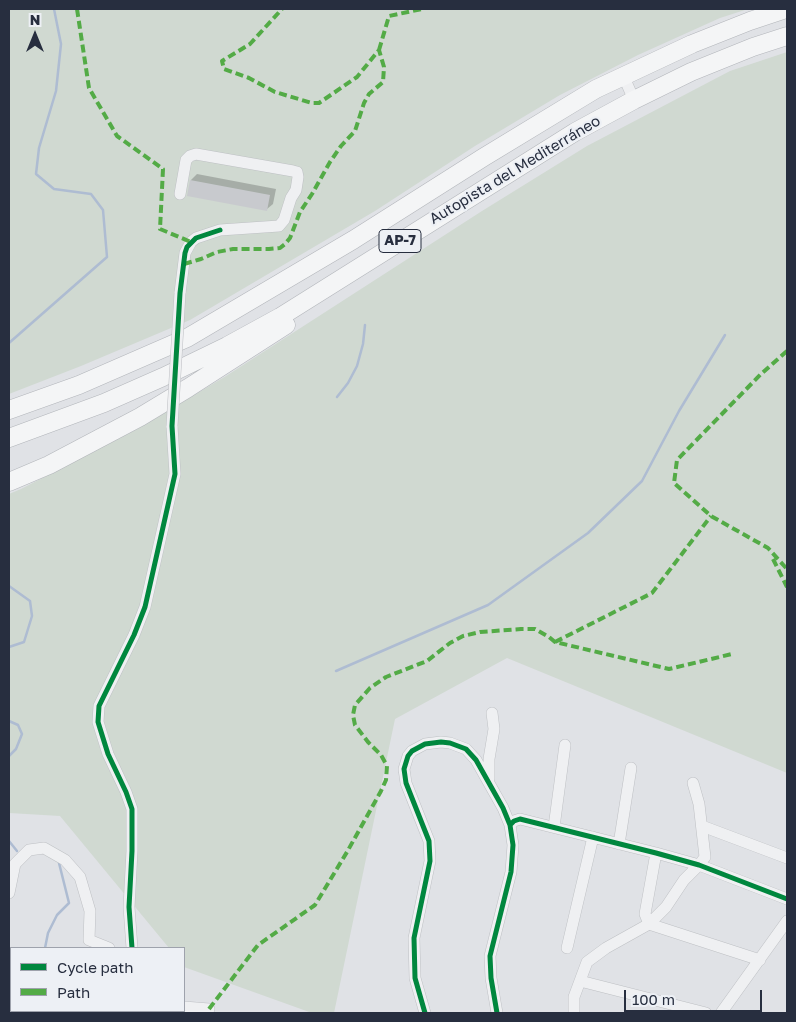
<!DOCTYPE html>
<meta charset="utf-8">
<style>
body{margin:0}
#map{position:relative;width:796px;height:1022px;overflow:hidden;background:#e0e2e6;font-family:"Golos Text",sans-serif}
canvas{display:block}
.frame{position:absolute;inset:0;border:10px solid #272e3f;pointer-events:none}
.legend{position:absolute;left:10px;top:947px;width:175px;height:65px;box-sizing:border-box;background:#edf0f5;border:1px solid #9ea2ac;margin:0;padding:6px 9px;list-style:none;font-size:15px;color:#272e3f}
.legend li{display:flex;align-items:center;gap:10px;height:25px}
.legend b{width:25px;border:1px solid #9ea2ac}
.north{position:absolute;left:10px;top:10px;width:50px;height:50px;-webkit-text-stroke:4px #edf0f5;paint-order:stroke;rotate:0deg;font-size:14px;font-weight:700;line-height:20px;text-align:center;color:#272e3f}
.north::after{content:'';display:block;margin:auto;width:18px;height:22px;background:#272e3f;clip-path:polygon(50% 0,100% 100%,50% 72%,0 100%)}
.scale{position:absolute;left:624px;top:990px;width:138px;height:22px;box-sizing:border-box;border:2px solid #272e3f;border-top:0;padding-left:6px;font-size:15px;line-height:18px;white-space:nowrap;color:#272e3f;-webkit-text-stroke:4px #edf0f5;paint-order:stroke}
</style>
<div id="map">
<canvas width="796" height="1022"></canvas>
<div class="frame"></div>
<ul class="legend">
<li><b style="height:6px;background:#00873e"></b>Cycle path</li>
<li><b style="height:6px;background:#53ab46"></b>Path</li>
</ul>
<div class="north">N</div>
<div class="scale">100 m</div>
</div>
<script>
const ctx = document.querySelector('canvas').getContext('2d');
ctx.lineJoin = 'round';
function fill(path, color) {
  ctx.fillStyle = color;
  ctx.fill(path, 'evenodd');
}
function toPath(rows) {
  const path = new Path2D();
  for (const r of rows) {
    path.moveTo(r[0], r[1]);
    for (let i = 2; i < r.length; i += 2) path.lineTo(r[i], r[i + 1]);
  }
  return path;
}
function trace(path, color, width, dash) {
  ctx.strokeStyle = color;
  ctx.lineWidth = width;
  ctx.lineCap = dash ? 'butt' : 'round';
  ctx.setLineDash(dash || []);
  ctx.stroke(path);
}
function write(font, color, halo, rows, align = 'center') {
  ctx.font = font + ' "Golos Text",sans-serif';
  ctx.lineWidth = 4.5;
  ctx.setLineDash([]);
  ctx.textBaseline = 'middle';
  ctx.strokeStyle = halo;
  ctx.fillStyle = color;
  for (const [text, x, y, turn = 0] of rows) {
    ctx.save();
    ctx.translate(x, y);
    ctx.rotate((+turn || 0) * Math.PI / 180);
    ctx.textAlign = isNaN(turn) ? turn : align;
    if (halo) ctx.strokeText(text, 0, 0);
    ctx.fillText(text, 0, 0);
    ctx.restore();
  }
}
const green = toPath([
 [9,9,748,9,720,18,638,55,560,95,475,146,375,211,190,320,81,366,9,394],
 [787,52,787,773,507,658,395,719,334,1013,312,1013,184,967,184,948,169,948,60,816,9,813,9,494,21,489,139,428,226,376,482,211,587,146,730,71]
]);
const shadow = toPath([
 [197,174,276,189,273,204,267,209,189,195,191,180]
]);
const stream = toPath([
 [9,343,107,257,103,210,91,194,54,189,36,174,39,148,56,91,61,44,54,9],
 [337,397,348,383,357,366,363,344,365,325],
 [9,586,30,601,32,616,24,642,9,647],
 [336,671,488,605,588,533,642,481,679,411,725,335],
 [9,721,18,725,22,734,16,749,9,756],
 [9,841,17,851],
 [45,948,48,933,57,915,69,903,59,863],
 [57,1011,59,1013]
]);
const building = toPath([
 [190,180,270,195,267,211,187,196]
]);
const minor = toPath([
 [623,75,634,100],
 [180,194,186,160,190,156,196,154,293,171,297,172,298,177,296,190,291,198,284,220,279,226,220,230,196,238,191,242,185,253,180,293],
 [489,779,489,759,494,729,492,713],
 [510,825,514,821,520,819,656,853,699,865,787,899],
 [702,826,787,858],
 [554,827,565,745],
 [619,844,631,768],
 [656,853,645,914,649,924,760,960],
 [9,893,15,864,29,850,44,848,65,860,80,877,90,911,89,940,109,948],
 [132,948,129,907,132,851,132,809,126,792,108,754,98,722,99,706,134,635,145,607,175,474,172,426],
 [567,948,593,837],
 [580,981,706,1013],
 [184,1007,209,1009],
 [425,1013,415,978,414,938,430,861,429,841,406,783,404,769,408,756,412,751,425,744,441,742,450,743,466,749,476,760,503,808,510,825,513,845,511,872,490,956,491,978,497,1013],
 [574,1013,574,997,587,962,606,948,649,924,666,907,684,880,699,865,705,857,699,804,693,783],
 [721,1013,787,921]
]);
const highway = toPath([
 [9,410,79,385,187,338,353,240,484,157,596,89,692,44,750,21,786,9],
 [9,438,104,403,163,377,227,346,280,317,575,132,634,100,691,72,753,47,787,36],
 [9,482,49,465,140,417,188,388,286,325]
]);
const minorBridge = toPath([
 [172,426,180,293]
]);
const quiet = toPath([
 [77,9,89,88,117,136,163,169,160,229,191,242],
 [379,50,389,16,422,9],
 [184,264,201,259,217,252,233,249,269,249,280,248,285,244,290,238,300,212,312,194,330,162,341,146,355,131,364,103,369,94,383,82,384,67,379,50,357,77,319,103,312,103,275,92,249,78,224,69,222,61,250,44,282,9],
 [787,351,761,374,677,460,674,483,711,516,768,548,787,569],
 [773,559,787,587],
 [555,642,652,593,711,516],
 [209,1009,258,945,315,905,347,852,381,791,386,780,387,766,381,755,368,742,355,725,353,715,355,705,370,688,386,677,427,661,450,643,463,636,480,632,521,629,535,629,549,637,555,642,669,669,732,654]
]);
const cycleway = toPath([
 [510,825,514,821,520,819,656,853,699,865,787,899],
 [132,948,129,907,132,851,132,809,126,792,108,754,98,722,99,706,134,635,145,607,175,474,172,426,180,293,185,253,187,247,196,238,220,230],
 [425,1013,415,978,414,938,430,861,429,841,406,783,404,769,408,756,412,751,425,744,441,742,450,743,466,749,476,760,503,808,510,825,513,845,511,872,490,956,491,978,497,1013]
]);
const shields = [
 [400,241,42]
];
const shieldNames = [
 ["AP-7",400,241]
];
const streetNames = [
 ["Autopista del Mediterráneo",515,170,-31]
];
fill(green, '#d0d9d1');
fill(shadow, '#0003');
trace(stream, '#aebcd2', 2.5);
fill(building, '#c8cace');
trace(minor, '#bec0c4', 12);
trace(highway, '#b2b5ba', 19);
trace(minor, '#eff0f2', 11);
trace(highway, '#f4f5f6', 18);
trace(minorBridge, '#bec0c4', 12, []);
trace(minorBridge, '#eff0f2', 11);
trace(quiet, '#53ab46', 4, [8, 4]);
trace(cycleway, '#00873e', 5);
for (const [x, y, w] of shields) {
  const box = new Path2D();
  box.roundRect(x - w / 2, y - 11.5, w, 23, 4);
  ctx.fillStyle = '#edf0f5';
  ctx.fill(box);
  trace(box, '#272e3f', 1);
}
write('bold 14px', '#272e3f', null, shieldNames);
write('15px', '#272e3f', '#edf0f5', streetNames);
</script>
